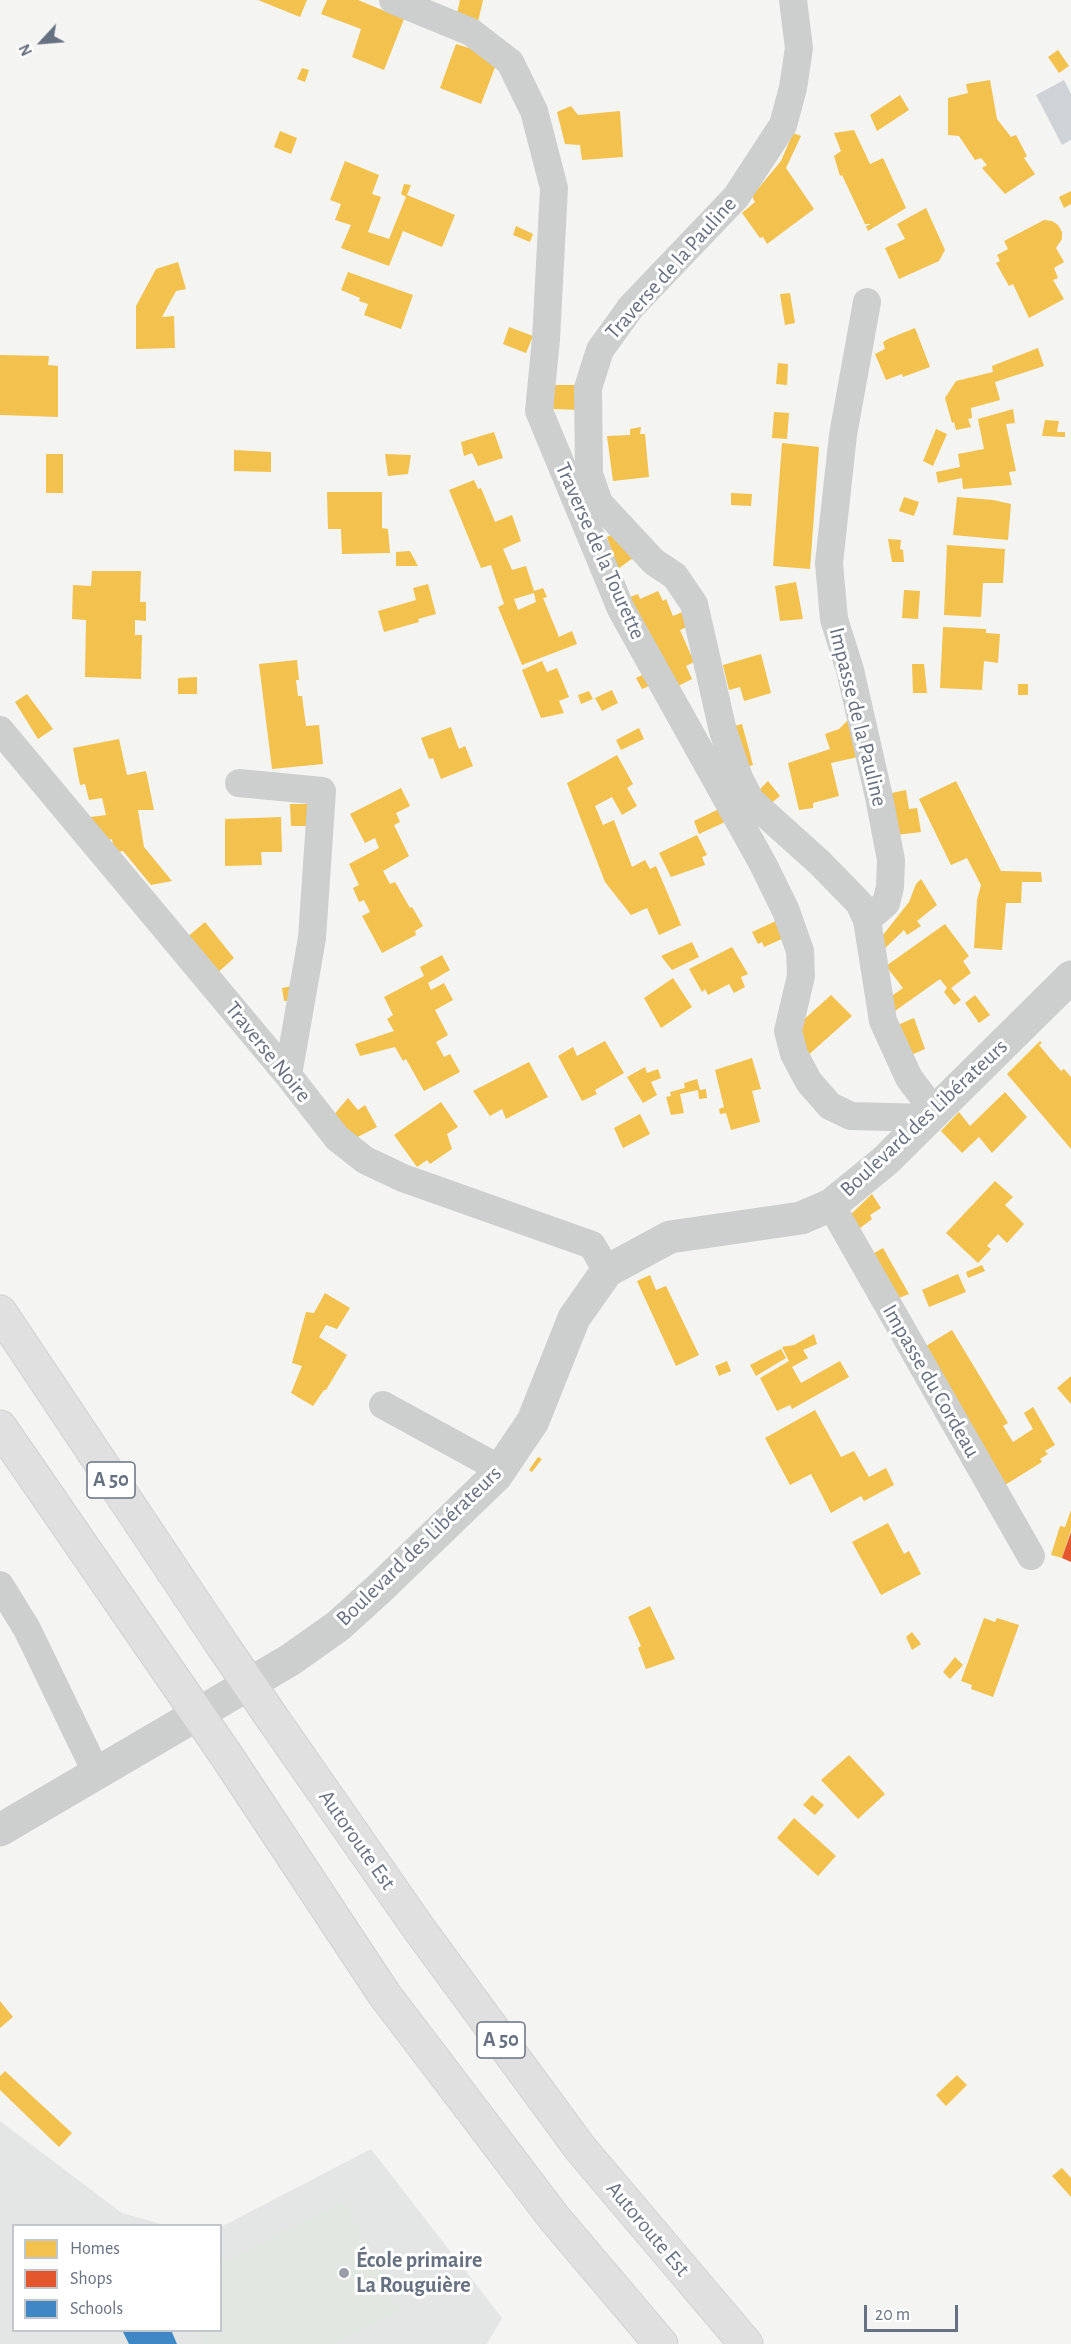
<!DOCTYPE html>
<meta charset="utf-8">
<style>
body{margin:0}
#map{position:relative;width:1071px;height:2344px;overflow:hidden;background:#f4f4f3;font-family:"Alegreya Sans",sans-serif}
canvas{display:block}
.legend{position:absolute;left:12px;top:2224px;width:210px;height:108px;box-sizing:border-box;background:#fff;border:2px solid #c2c6cd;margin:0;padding:8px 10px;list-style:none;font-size:18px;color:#667181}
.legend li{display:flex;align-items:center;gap:12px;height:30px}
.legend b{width:30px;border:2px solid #c2c6cd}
.north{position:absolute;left:12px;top:12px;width:60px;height:60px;-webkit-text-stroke:4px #fff;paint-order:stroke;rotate:244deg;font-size:16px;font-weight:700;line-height:24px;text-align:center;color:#667181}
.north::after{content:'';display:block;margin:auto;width:21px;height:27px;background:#667181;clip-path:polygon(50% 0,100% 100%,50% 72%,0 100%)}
.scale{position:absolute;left:864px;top:2305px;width:94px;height:27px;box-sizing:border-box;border:3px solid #667181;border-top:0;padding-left:8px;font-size:18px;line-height:21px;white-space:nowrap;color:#667181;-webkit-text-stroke:4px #fff;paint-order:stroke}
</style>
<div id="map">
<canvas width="1071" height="2344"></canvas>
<ul class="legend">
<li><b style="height:16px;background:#f2c14e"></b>Homes</li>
<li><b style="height:16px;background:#e4572e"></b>Shops</li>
<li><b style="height:16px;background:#3f88c5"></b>Schools</li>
</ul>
<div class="north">N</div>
<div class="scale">20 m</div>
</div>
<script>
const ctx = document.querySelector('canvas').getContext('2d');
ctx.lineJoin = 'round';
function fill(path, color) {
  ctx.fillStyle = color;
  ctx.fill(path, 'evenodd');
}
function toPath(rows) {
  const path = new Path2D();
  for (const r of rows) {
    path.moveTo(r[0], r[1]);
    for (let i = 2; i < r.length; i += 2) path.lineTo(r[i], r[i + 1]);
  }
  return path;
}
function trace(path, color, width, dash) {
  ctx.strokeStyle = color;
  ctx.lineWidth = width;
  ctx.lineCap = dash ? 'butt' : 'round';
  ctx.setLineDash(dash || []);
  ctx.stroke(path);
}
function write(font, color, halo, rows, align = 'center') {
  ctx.font = font + ' "Alegreya Sans",sans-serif';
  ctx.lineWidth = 6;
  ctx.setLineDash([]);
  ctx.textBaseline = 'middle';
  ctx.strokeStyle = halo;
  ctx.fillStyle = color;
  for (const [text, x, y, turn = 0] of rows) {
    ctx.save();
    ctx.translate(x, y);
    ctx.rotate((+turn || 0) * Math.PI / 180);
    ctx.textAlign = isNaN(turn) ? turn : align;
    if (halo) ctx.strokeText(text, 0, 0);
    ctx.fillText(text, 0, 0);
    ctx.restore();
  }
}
const built = toPath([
 [0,2121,122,2213,165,2225,14,2226,14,2330,220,2330,221,2227,371,2149,502,2318,487,2344,0,2344]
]);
const green = toPath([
 [345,2200,401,2311,335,2344,204,2344,197,2331,220,2330,221,2263]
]);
const water = toPath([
 [1064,80,1071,94,1071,140,1062,145,1036,95]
]);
const homes = toPath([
 [258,0,307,0,300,17],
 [327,0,358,0,404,19,384,70,352,57,361,29,321,14],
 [460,0,483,0,477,26,456,18],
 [456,44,482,52,497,62,481,104,440,88],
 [1058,50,1069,66,1059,73,1048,57],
 [302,68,309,70,305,82,297,79],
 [990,80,997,119,1011,137,1016,135,1027,156,1024,158,1035,174,1005,194,982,168,987,165,981,158,975,160,959,136,948,135,948,98,968,93,966,84],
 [900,95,909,110,877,131,870,115],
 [571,106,578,115,620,111,623,157,582,160,580,145,565,144,557,112],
 [854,130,870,164,883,158,906,208,868,231,866,226,871,224,865,224,842,175,840,176,834,156,841,151,834,133],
 [280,131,297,138,291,154,274,147],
 [793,133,801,136,786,168,814,209,767,244,763,237,760,238,742,213,755,202,752,196,781,161],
 [345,161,379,175,372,194,381,197,368,232,389,239,406,197,401,194,404,184,411,185,407,195,455,215,442,247,403,231,389,266,341,248,351,225,335,220,341,204,330,200],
 [1071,191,1071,204,1064,208,1059,197],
 [926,208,945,250,939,261,899,279,885,248,905,239,897,224],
 [1044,220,1052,221,1058,225,1062,232,1062,239,1056,248,1064,262,1054,268,1058,278,1053,280,1064,299,1029,318,1013,284,1009,286,996,263,1000,261,997,255,1008,249,1004,241],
 [516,226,533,234,530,242,513,235],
 [178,262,186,289,176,291,162,317,174,316,175,348,136,349,136,306,156,269],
 [348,272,413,295,401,329,364,315,368,304,359,301,360,298,341,290],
 [790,293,795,323,785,325,780,294],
 [509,327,533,336,526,353,503,344],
 [915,328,930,367,903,377,902,374,886,380,875,354,885,349,883,342,888,339],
 [1038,348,1044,366,995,382,1000,400,971,408,972,418,968,419,971,427,956,430,954,422,952,423,945,398,956,381,993,372,992,366],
 [0,355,49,356,48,365,58,366,58,417,0,415],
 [778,363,788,364,787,385,776,384],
 [554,385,583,385,581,410,553,409],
 [1013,409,1015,423,1006,424,1016,471,1009,472,1012,485,963,489,962,478,938,483,936,472,960,467,958,454,984,449,978,419],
 [774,412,789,413,787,439,772,438],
 [1045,420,1059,421,1057,432,1065,432,1065,437,1042,436],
 [641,427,640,434,645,434,649,477,613,481,607,436,630,435,630,429],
 [936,429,947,434,933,466,923,461],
 [494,432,503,458,478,466,472,453,464,456,461,442],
 [782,443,819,447,810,569,773,566],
 [234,450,271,452,271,472,234,471],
 [46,454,63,454,63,493,46,493],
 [385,454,411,455,408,474,388,476],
 [474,480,478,489,481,488,495,522,512,515,521,541,503,549,512,570,526,566,534,591,543,588,547,597,543,598,559,637,572,631,577,644,522,665,498,607,504,604,491,565,481,568,449,490],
 [534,593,536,602,518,610,514,599],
 [327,492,382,492,382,528,388,529,390,553,342,554,341,529,328,529],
 [731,493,752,494,751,506,731,505],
 [904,497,919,502,914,516,899,511],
 [957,497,993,500,1011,504,1008,540,953,535],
 [614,533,637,555,618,569,607,537],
 [888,539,901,540,900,549,903,550,904,562,892,562],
 [947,545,1005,549,1003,583,983,583,981,617,944,615],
 [410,551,418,566,396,566,396,552],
 [92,571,141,571,140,602,146,602,146,621,135,620,135,635,142,635,141,679,85,677,86,620,72,619,73,585,91,586],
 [796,582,803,619,780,621,775,586],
 [428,584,436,614,418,619,419,622,384,632,378,611,416,600,413,588],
 [904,590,920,591,918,619,902,618],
 [658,591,663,601,666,599,673,616,687,610,693,624,680,630,694,662,686,666,692,679,678,686,630,597,638,594,640,599],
 [943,627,986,629,986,633,1000,634,998,663,984,661,982,690,940,688],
 [761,654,771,693,744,701,740,687,729,690,723,665],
 [297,660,299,680,296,680,298,696,302,696,306,726,319,725,323,764,272,769,259,664],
 [542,661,547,672,557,668,569,697,559,701,564,713,541,718,522,670],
 [912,664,924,664,927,693,913,693],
 [642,675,649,686,642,689,636,678],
 [197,677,197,694,178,694,178,678],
 [1018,684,1028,684,1028,695,1018,695],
 [612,690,618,703,602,711,595,698],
 [589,691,593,699,581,704,578,695],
 [27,694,53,729,38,739,15,702],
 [851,717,858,757,831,763,839,796,813,803,813,808,799,810,788,763,830,749,825,734,839,729],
 [742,724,753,765,743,768,730,727],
 [451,727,459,749,465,746,473,766,441,779,433,758,429,759,421,738],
 [639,728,644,739,621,750,616,740],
 [119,739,127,775,146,771,154,810,138,810,144,847,172,881,151,885,123,851,114,853,112,839,102,842,83,818,106,815,102,798,89,800,85,784,80,785,73,748],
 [617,755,633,784,627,788,637,806,622,815,612,797,595,806,603,825,614,820,632,867,645,860,650,869,656,866,681,925,659,935,647,908,631,915,605,882,567,783],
 [768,781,780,796,770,804,758,791],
 [956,781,1001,871,1041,872,1042,882,1022,882,1021,903,1006,903,1002,950,974,948,977,900,981,885,967,858,951,865,919,799],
 [401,788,410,806,396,813,400,822,394,825,409,856,383,871,390,884,395,882,410,908,412,907,423,926,415,931,416,935,382,953,362,916,370,912,364,900,359,902,353,888,359,885,349,864,379,848,375,838,365,843,350,814],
 [906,790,909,809,917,808,921,832,896,835,887,794],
 [290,804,307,804,307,826,291,826],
 [719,809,725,822,699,834,694,821],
 [281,817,282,852,261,852,262,865,225,866,225,819],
 [697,835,707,855,702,857,705,865,671,877,659,853],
 [921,879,937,905,917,921,921,926,907,935,904,930,880,953,883,935,909,902,916,884],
 [776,921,784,938,764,947,762,942,758,944,752,932],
 [205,922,234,958,215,975,185,939],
 [945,924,969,956,963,961,971,973,951,988,961,1000,954,1005,944,992,947,988,940,979,895,1011,886,1000,903,988,886,966],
 [692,942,699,957,672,970,661,956],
 [732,947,748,974,741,977,745,987,734,993,729,984,708,995,705,989,702,992,689,969],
 [442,955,450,970,428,983,431,990,444,983,453,1000,435,1010,448,1035,436,1042,444,1057,450,1054,460,1072,424,1091,406,1059,403,1061,395,1047,360,1056,355,1044,394,1031,387,1019,393,1015,384,997,424,976,420,967],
 [673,978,692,1007,661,1028,644,998],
 [293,986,295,1000,284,1001,282,988],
 [831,995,852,1016,806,1057,799,1024],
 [975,995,990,1015,979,1023,965,1003],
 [914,1018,925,1049,906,1057,893,1027],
 [605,1041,624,1073,595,1090,597,1094,582,1101,558,1056,573,1047,577,1056],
 [1040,1041,1042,1043,1039,1045,1049,1057,1061,1071,1064,1069,1071,1077,1071,1149,1007,1074],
 [752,1058,761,1089,752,1091,760,1122,731,1130,726,1113,720,1114,719,1109,724,1107,715,1070],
 [529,1062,548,1097,506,1119,502,1109,490,1116,473,1091],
 [645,1067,647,1073,658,1069,661,1078,651,1082,657,1095,643,1103,627,1077],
 [697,1079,700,1090,706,1089,707,1098,699,1099,698,1090,680,1094,684,1113,671,1115,666,1097,671,1096,670,1092,685,1088,684,1083],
 [1005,1092,1027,1117,992,1153,979,1137,962,1153,941,1131,959,1112,970,1126],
 [348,1098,358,1110,365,1105,377,1127,352,1140,332,1117],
 [441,1102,458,1127,447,1134,452,1149,430,1164,427,1160,417,1167,394,1135],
 [640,1114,650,1134,623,1148,614,1128],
 [995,1181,1013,1197,1005,1205,1024,1224,1007,1243,998,1234,987,1246,991,1249,978,1263,946,1233],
 [872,1194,881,1208,870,1215,872,1219,855,1232,847,1218],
 [883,1248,909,1294,894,1300,869,1256],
 [982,1265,985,1271,968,1278,966,1272],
 [958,1274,966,1292,929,1307,922,1290],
 [650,1275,656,1290,666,1286,699,1355,676,1366,637,1281],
 [325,1293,350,1308,337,1329,326,1325,319,1337,347,1355,326,1390,324,1390,313,1406,291,1393,302,1366,292,1363,306,1312,314,1313],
 [952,1330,1008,1423,1003,1426,1013,1442,1033,1429,1024,1413,1033,1407,1055,1445,1045,1451,1048,1454,1040,1459,1042,1462,1005,1485,926,1346],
 [814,1334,817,1344,803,1350,808,1358,792,1367,801,1383,840,1361,849,1377,792,1409,790,1405,777,1411,760,1378,789,1361,782,1347,794,1345],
 [781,1349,786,1358,756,1376,750,1365],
 [727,1361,731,1371,719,1376,715,1366],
 [1071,1376,1071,1404,1057,1388],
 [815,1410,841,1457,854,1451,869,1477,886,1468,894,1485,864,1501,861,1496,831,1513,811,1474,790,1485,765,1438],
 [538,1457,542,1459,532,1472,529,1470],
 [1071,1510,1071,1530,1062,1558,1051,1555,1060,1526,1065,1527],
 [888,1523,904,1554,909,1551,921,1574,881,1595,852,1542],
 [650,1606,675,1659,646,1669,638,1648,641,1646,628,1617],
 [984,1618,995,1622,997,1618,1019,1625,993,1697,971,1689,972,1685,961,1681],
 [912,1632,921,1644,912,1650,906,1637],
 [955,1657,963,1665,950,1679,943,1672],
 [849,1755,885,1794,858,1819,821,1780],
 [812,1795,824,1805,815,1815,803,1805],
 [794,1818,836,1856,818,1876,777,1838],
 [0,2001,13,2017,0,2028],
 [5,2071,72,2133,59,2147,0,2090,0,2076],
 [957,2075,967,2085,946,2106,936,2095],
 [1062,2168,1071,2178,1071,2197,1052,2176]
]);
const shops = toPath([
 [1071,1532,1071,1562,1062,1558]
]);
const schools = toPath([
 [122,2330,171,2330,177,2344,129,2344]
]);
const minor = toPath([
 [393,0,471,32,510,62,534,111,554,188,546,339,539,411,621,609,763,864,786,911,800,951,801,976,788,1031,794,1054,809,1082,830,1106,851,1116,927,1118],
 [793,0,799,48,793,88,783,125,736,197,631,307,600,350,588,388,589,474,599,503,654,562,675,576,694,604,723,731,739,778,751,801,820,863,859,903,867,920],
 [867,302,843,435,829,563,834,619,850,670,879,797,891,860,890,887,886,903,867,920,883,1021,909,1078,934,1111],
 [0,730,288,1075,337,1138,365,1160,403,1178,592,1245,607,1271],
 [239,783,322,791,312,938,288,1075],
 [831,1205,1031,1556],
 [383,1405,500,1469],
 [0,1585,27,1629,97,1774]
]);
const tertiary = toPath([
 [0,1830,290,1660,338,1626,380,1588,496,1476,533,1421,574,1318,607,1271,670,1237,801,1218,831,1205,885,1161,1071,977]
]);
const motorway = toPath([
 [0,1312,223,1646],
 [0,1427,173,1678],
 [275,1722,417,1926,580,2148,746,2344],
 [226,1755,384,1994,555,2219,661,2344]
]);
const motorwayBridge = toPath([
 [223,1646,275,1722],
 [173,1678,226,1755]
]);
const markers = [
 [344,2273,6,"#989fa9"]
];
const shields = [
 [111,1480,48],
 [501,2040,48]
];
const shieldNames = [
 ["A 50",111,1480],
 ["A 50",501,2040]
];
const streetNames = [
 ["Traverse de la Pauline",671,268,-48],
 ["Traverse de la Tourette",600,551,66],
 ["Impasse de la Pauline",858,717,76],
 ["Traverse Noire",268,1052,51],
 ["Boulevard des Libérateurs",924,1118,-43],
 ["Impasse du Cordeau",931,1381,60],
 ["Boulevard des Libérateurs",419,1546,-44],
 ["Autoroute Est",357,1840,55],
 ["Autoroute Est",648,2229,50]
];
const poiNames = [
 ["École primaire",356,2260],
 ["La Rouguière",356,2285]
];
fill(built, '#e4e5e5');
fill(green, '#e3e7e1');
fill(water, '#ced3d7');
fill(homes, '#f2c14e');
fill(shops, '#e4572e');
fill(schools, '#3f88c5');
trace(motorway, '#d0d0d1', 35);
trace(minor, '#cdcece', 28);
trace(tertiary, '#cdcece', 33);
trace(motorway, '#e0e0e1', 33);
trace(motorwayBridge, '#d0d0d1', 35, []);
trace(motorwayBridge, '#e0e0e1', 33);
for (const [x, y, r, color] of markers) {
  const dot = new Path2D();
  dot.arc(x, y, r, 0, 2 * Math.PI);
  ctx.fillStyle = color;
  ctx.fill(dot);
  trace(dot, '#fff', 2);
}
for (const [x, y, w] of shields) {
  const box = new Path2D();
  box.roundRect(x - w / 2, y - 18, w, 36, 4.5);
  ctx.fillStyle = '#fff';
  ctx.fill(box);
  trace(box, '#667181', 1.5);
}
write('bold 21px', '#667181', null, shieldNames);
write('22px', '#667181', '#fff', streetNames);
write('bold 22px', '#667181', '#fff', poiNames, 'left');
</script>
